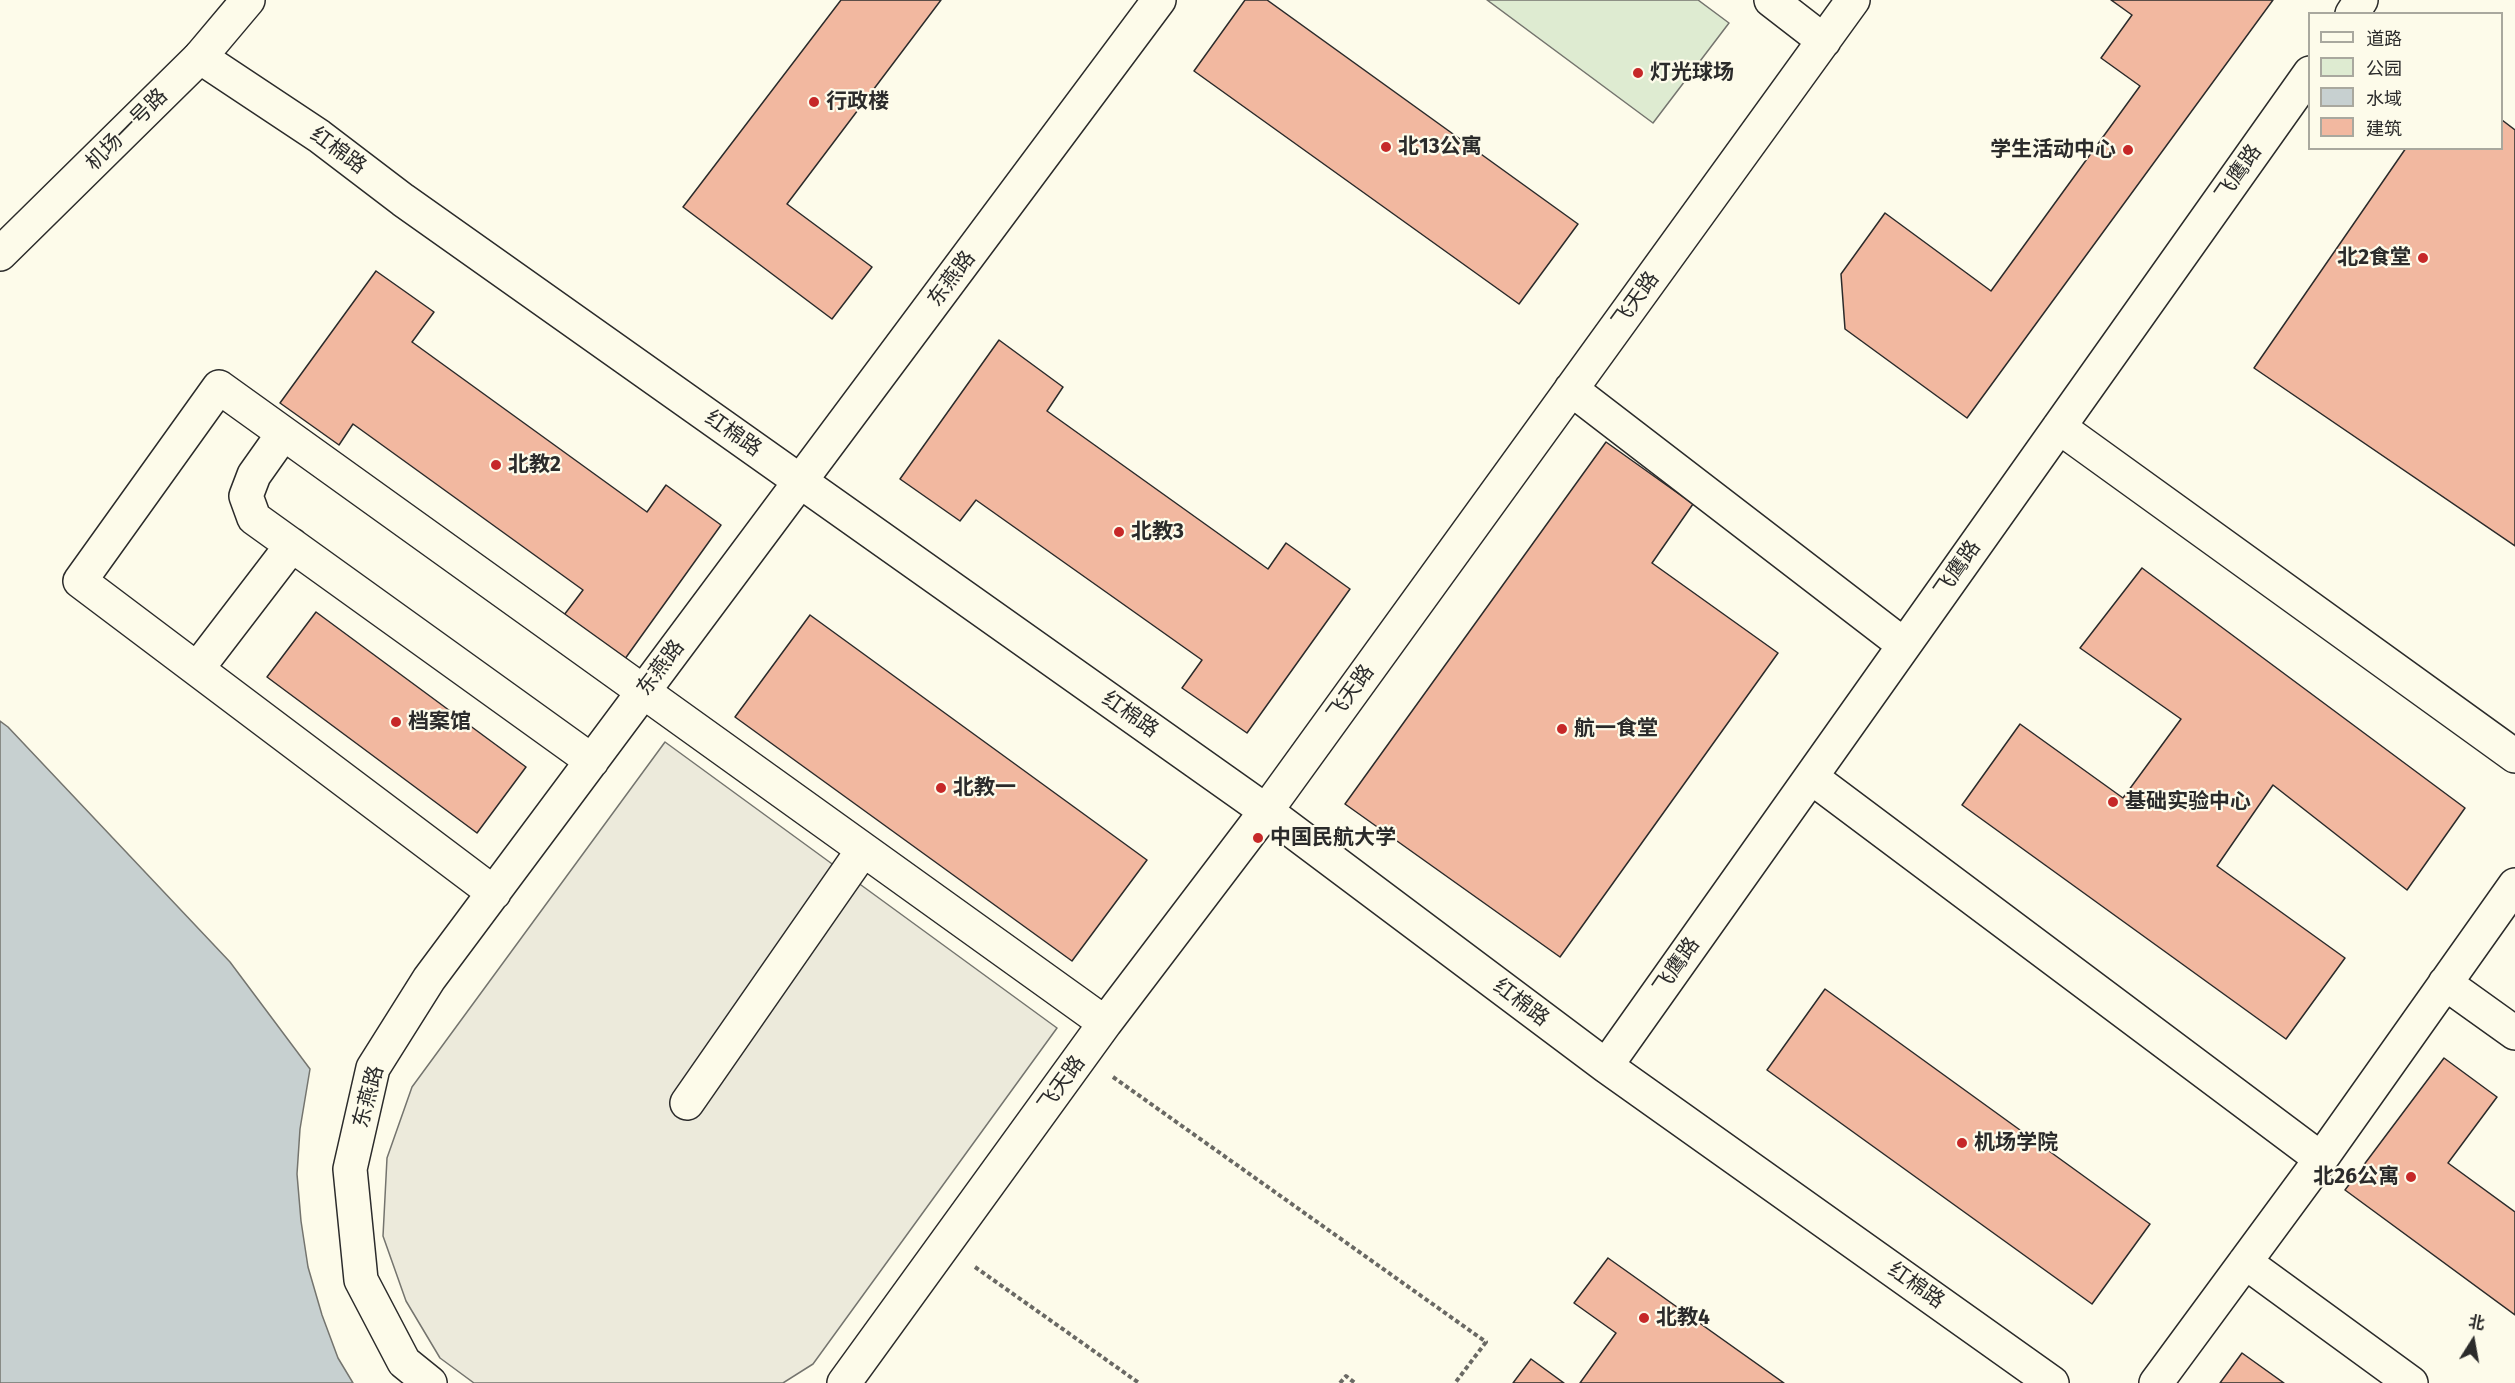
<!DOCTYPE html>
<meta charset="utf-8">
<style>
body{margin:0}
#map{position:relative;width:2515px;height:1383px;overflow:hidden;background:#fdfbea;font-family:"Fira Sans","Noto Sans SC",sans-serif}
canvas{display:block}
.legend{position:absolute;left:2308px;top:12px;width:195px;height:138px;box-sizing:border-box;background:#fdfbea;border:2px solid #a9a89e;margin:0;padding:8px 10px;list-style:none;font-size:18px;color:#2b2b2b}
.legend li{display:flex;align-items:center;gap:12px;height:30px}
.legend b{width:30px;border:2px solid #a9a89e}
.north{position:absolute;left:2443px;top:1311px;width:60px;height:60px;-webkit-text-stroke:4px #fdfbea;paint-order:stroke;rotate:11deg;font-size:16px;font-weight:700;line-height:24px;text-align:center;color:#2b2b2b}
.north::after{content:'';display:block;margin:auto;width:21px;height:27px;background:#2b2b2b;clip-path:polygon(50% 0,100% 100%,50% 72%,0 100%)}
</style>
<div id="map">
<canvas width="2515" height="1383"></canvas>
<ul class="legend">
<li><b style="height:8px;background:#fdfbea"></b>道路</li>
<li><b style="height:16px;background:#deebd1"></b>公园</li>
<li><b style="height:16px;background:#c7d0d0"></b>水域</li>
<li><b style="height:16px;background:#f2b8a0"></b>建筑</li>
</ul>
<div class="north">北</div>
</div>
<script>
const ctx = document.querySelector('canvas').getContext('2d');
ctx.lineJoin = 'round';
function fill(path, color) {
  ctx.fillStyle = color;
  ctx.fill(path, 'evenodd');
}
function toPath(rows) {
  const path = new Path2D();
  for (const r of rows) {
    path.moveTo(r[0], r[1]);
    for (let i = 2; i < r.length; i += 2) path.lineTo(r[i], r[i + 1]);
  }
  return path;
}
function trace(path, color, width, dash) {
  ctx.strokeStyle = color;
  ctx.lineWidth = width;
  ctx.lineCap = dash ? 'butt' : 'round';
  ctx.setLineDash(dash || []);
  ctx.stroke(path);
}
function write(font, color, halo, rows, align = 'center') {
  ctx.font = font + ' "Fira Sans","Noto Sans SC",sans-serif';
  ctx.lineWidth = 4.5;
  ctx.setLineDash([]);
  ctx.textBaseline = 'middle';
  ctx.strokeStyle = halo;
  ctx.fillStyle = color;
  for (const [text, x, y, turn = 0] of rows) {
    ctx.save();
    ctx.translate(x, y);
    ctx.rotate((+turn || 0) * Math.PI / 180);
    ctx.textAlign = isNaN(turn) ? turn : align;
    if (halo) ctx.strokeText(text, 0, 0);
    ctx.fillText(text, 0, 0);
    ctx.restore();
  }
}
const green = toPath([
 [1487,0,1698,0,1729,23,1653,123,1487,0]
]);
const parking = toPath([
 [665,742,1057,1028,813,1364,783,1383,474,1383,440,1358,406,1301,383,1236,387,1158,412,1087,665,742]
]);
const water = toPath([
 [0,721,8,727,230,962,310,1069,300,1129,297,1174,301,1221,308,1267,322,1315,338,1358,353,1383,0,1383,0,721]
]);
const building = toPath([
 [841,0,941,0,787,204,872,267,832,319,683,207,841,0],
 [1245,0,1267,0,1578,224,1519,304,1194,71,1245,0],
 [2111,0,2273,0,1967,418,1845,329,1841,274,1885,213,1991,291,2140,86,2101,58,2132,15,2111,0],
 [2502,120,2515,130,2515,546,2254,368,2406,148,2502,148,2502,120],
 [376,271,434,312,412,342,647,512,666,485,721,525,622,663,561,619,583,590,353,424,339,445,280,403,376,271],
 [999,340,1063,387,1047,411,1268,569,1286,543,1350,589,1247,733,1182,688,1202,660,976,500,960,521,900,479,999,340],
 [1606,442,1693,504,1652,563,1778,653,1560,957,1345,804,1606,442],
 [2142,568,2465,808,2407,890,2273,785,2217,866,2345,958,2286,1039,1962,805,2020,724,2123,798,2181,719,2080,648,2142,568],
 [316,612,526,767,477,833,267,677,316,612],
 [810,615,1147,860,1072,961,735,717,810,615],
 [1825,989,2150,1224,2092,1304,1767,1070,1825,989],
 [2444,1058,2497,1097,2448,1163,2515,1212,2515,1315,2345,1190,2444,1058],
 [1608,1258,1784,1383,1580,1383,1616,1333,1574,1303,1608,1258],
 [2242,1353,2284,1383,2220,1383,2242,1353],
 [1531,1359,1564,1383,1513,1383,1531,1359]
]);
const path = toPath([
 [1113,1077,1486,1342,1455,1383],
 [975,1267,1139,1383],
 [1340,1383,1346,1376,1355,1383]
]);
const minor = toPath([
 [1771,0,1824,41],
 [2352,14,2361,0],
 [200,57,319,136,403,200,1266,811,1606,1066,2052,1383],
 [1571,389,1904,645],
 [2059,427,2515,756],
 [283,434,254,475,246,496,254,518,592,761],
 [197,669,292,545],
 [1811,777,2321,1159,2156,1383],
 [494,893,80,581,219,387,1105,1023],
 [2445,983,2515,1033],
 [1606,1066,2310,73],
 [687,1103,863,850],
 [2321,1159,2515,885],
 [2245,1262,2411,1383],
 [430,1383,404,1362,361,1280,350,1169,373,1068,429,979,1159,0],
 [844,1383,1105,1023,1266,811,1853,0]
]);
const major = toPath([
 [0,254,200,57,248,0]
]);
const markers = [
 [1638,73,6,"#c62828"],
 [814,102,6,"#c62828"],
 [1386,147,6,"#c62828"],
 [2128,150,6,"#c62828"],
 [2423,258,6,"#c62828"],
 [496,465,6,"#c62828"],
 [1119,532,6,"#c62828"],
 [396,722,6,"#c62828"],
 [1562,729,6,"#c62828"],
 [941,788,6,"#c62828"],
 [2113,802,6,"#c62828"],
 [1258,838,6,"#c62828"],
 [1962,1143,6,"#c62828"],
 [2411,1177,6,"#c62828"],
 [1644,1318,6,"#c62828"]
];
const poiNames = [
 ["灯光球场",1650,73],
 ["行政楼",826,102],
 ["北13公寓",1398,147],
 ["学生活动中心",2116,150,"right"],
 ["北2食堂",2411,258,"right"],
 ["北教2",508,465],
 ["北教3",1131,532],
 ["档案馆",408,722],
 ["航一食堂",1574,729],
 ["北教一",953,788],
 ["基础实验中心",2125,802],
 ["中国民航大学",1270,838],
 ["机场学院",1974,1143],
 ["北26公寓",2399,1177,"right"],
 ["北教4",1656,1318]
];
const streetNames = [
 ["机场一号路",127,130,-45],
 ["红棉路",338,151,36],
 ["飞鹰路",2239,173,-55],
 ["东燕路",952,279,-53],
 ["飞天路",1636,300,-54],
 ["红棉路",733,434,35],
 ["飞鹰路",1958,569,-55],
 ["东燕路",661,668,-53],
 ["飞天路",1351,693,-54],
 ["红棉路",1130,715,35],
 ["飞鹰路",1677,966,-55],
 ["红棉路",1521,1003,37],
 ["飞天路",1062,1084,-54],
 ["东燕路",369,1097,-75],
 ["红棉路",1916,1286,35]
];
fill(green, '#deebd1');
trace(green, '#74746e', 1.5);
fill(parking, '#eceadb');
trace(parking, '#74746e', 1.5);
fill(water, '#c7d0d0');
trace(water, '#74746e', 1.5);
fill(building, '#f2b8a0');
trace(building, '#2b2b2b', 1.5);
trace(minor, '#2b2b2b', 36);
trace(major, '#2b2b2b', 36);
trace(path, '#6a6964', 4, [4.5, 3]);
trace(minor, '#fdfbea', 33);
trace(major, '#fdfbea', 33);
for (const [x, y, r, color] of markers) {
  const dot = new Path2D();
  dot.arc(x, y, r, 0, 2 * Math.PI);
  ctx.fillStyle = color;
  ctx.fill(dot);
  trace(dot, '#fdfbea', 2);
}
write('bold 21px', '#2b2b2b', '#fdfbea', poiNames, 'left');
write('21px', '#2b2b2b', '#fdfbea', streetNames);
</script>
